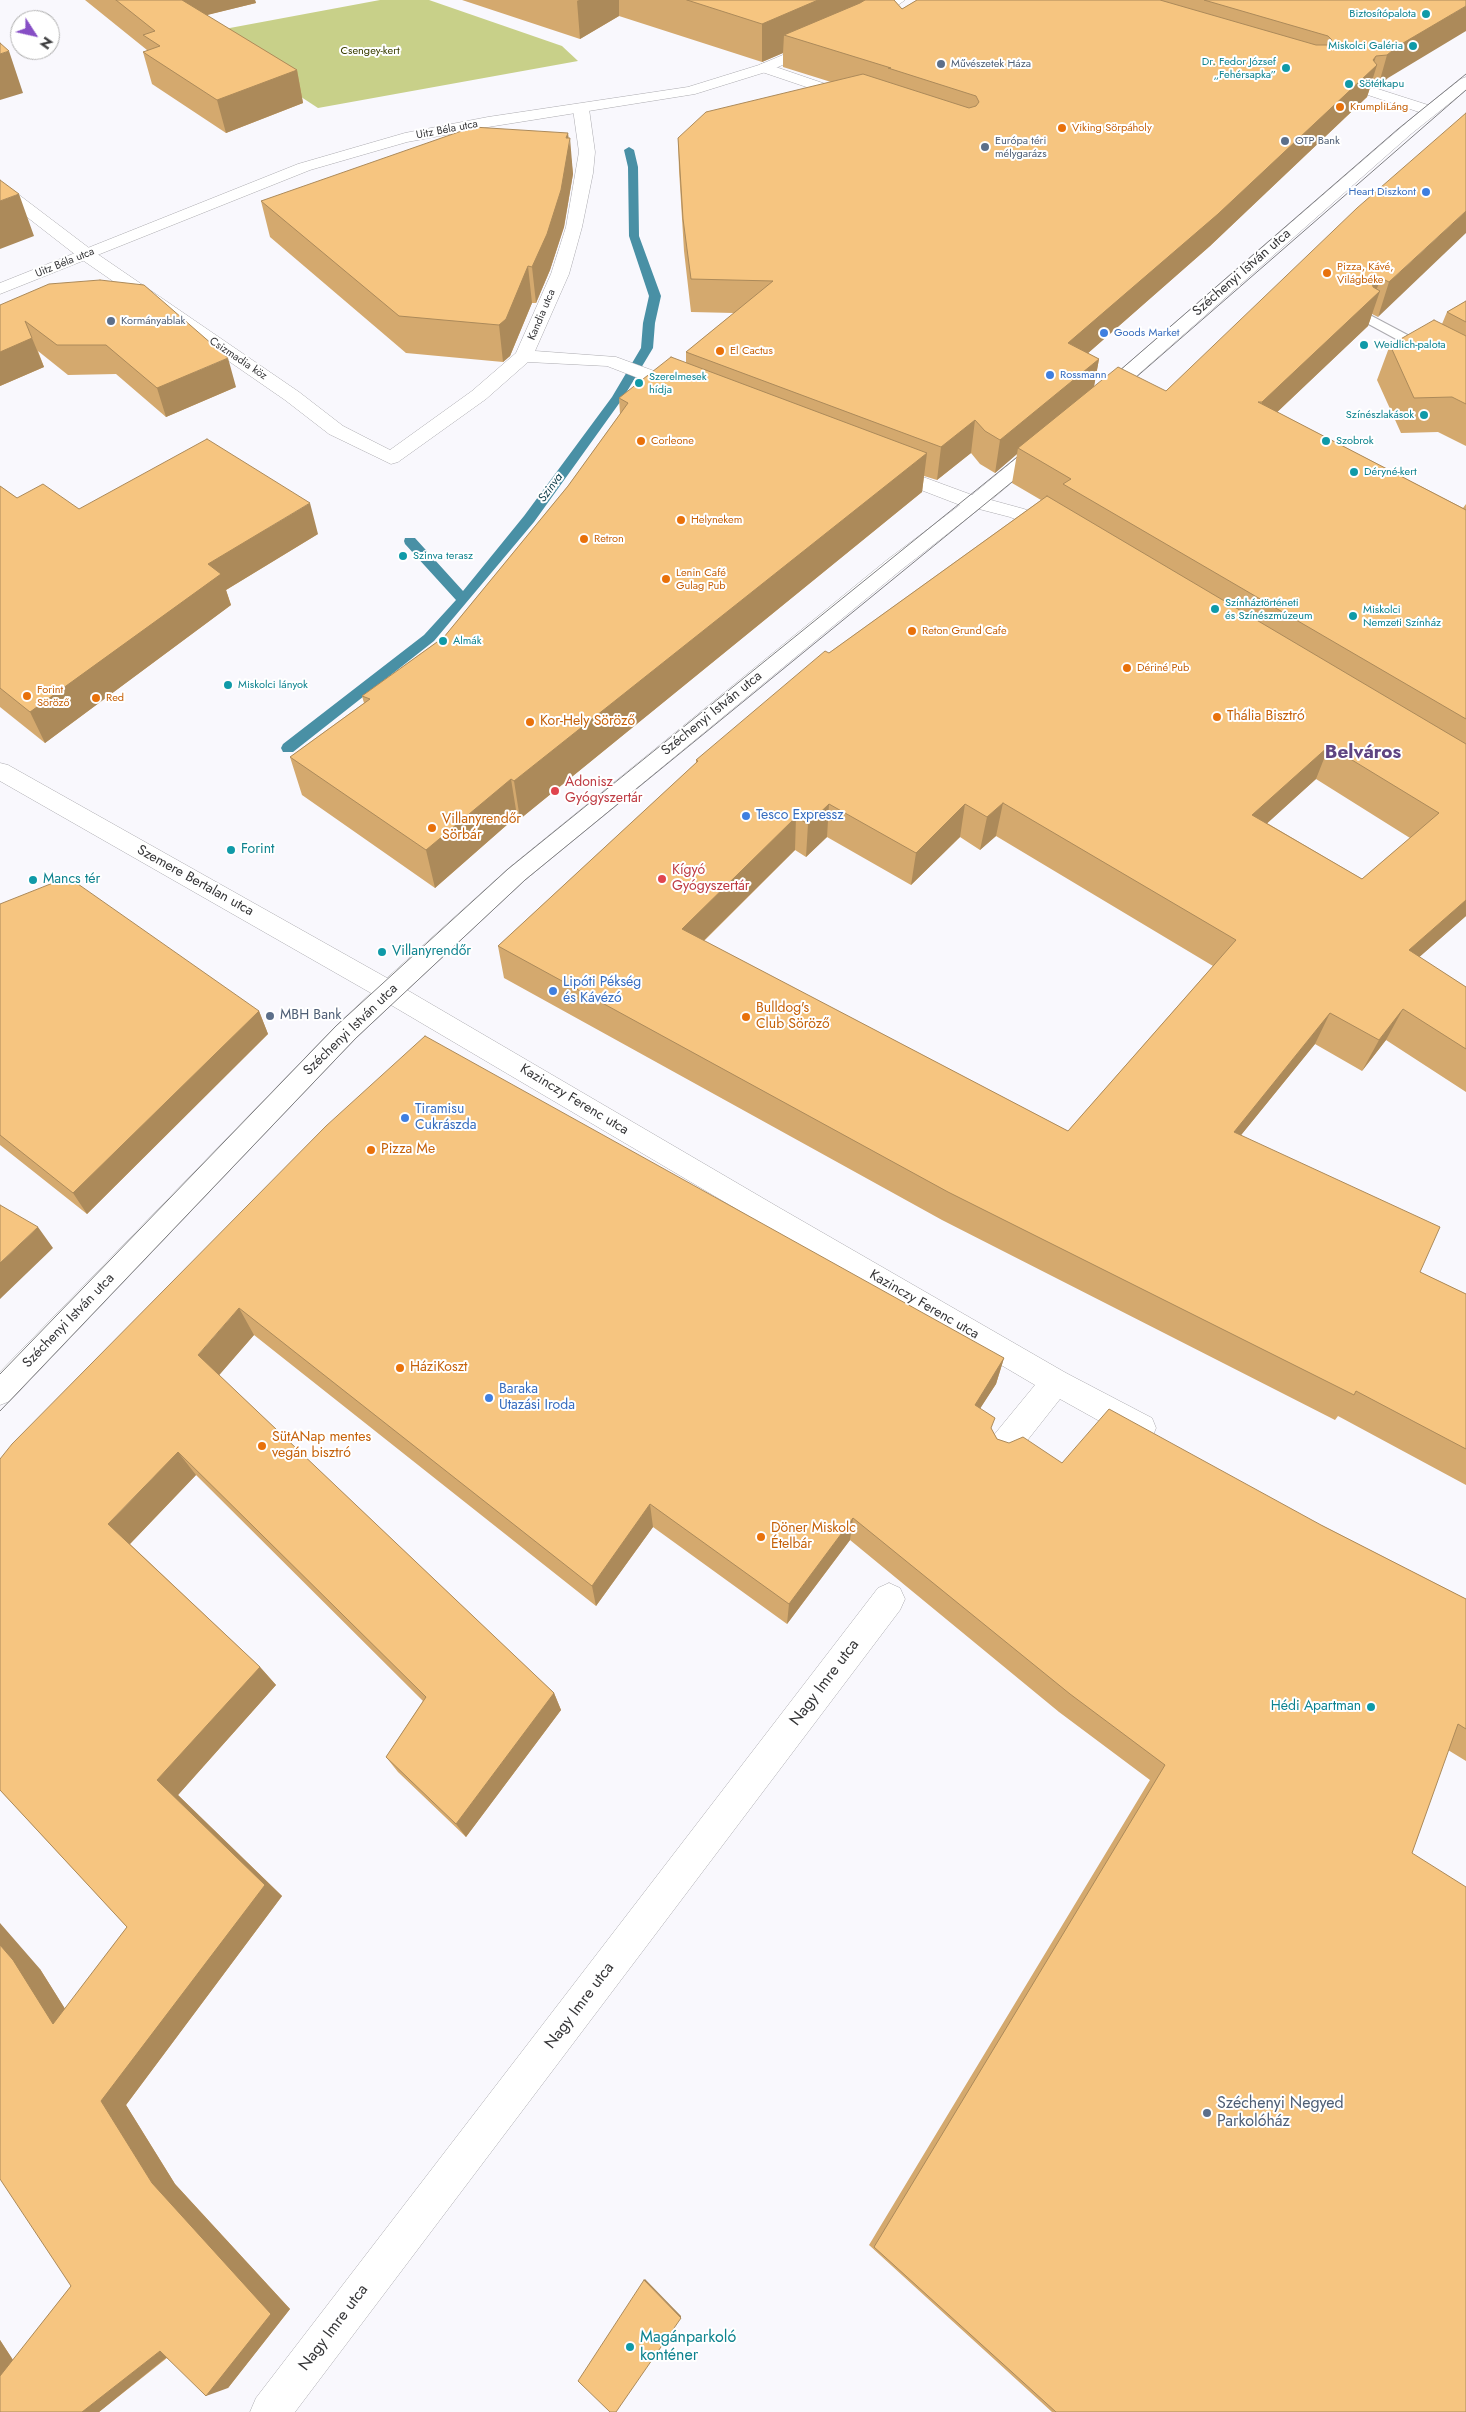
<!DOCTYPE html>
<meta charset="utf-8">
<style>
body{margin:0}
#map{position:relative;width:1466px;height:2412px;overflow:hidden;background:#f9f8fd;font-family:Jost,sans-serif}
canvas{display:block}
.north{position:absolute;left:10px;top:10px;width:50px;height:50px;box-sizing:border-box;background:#fff;border:1px solid #afafaf;border-radius:50%;rotate:125deg;font-size:14px;font-weight:700;line-height:20px;text-align:center;color:#363638}
.north::after{content:'';display:block;margin:auto;width:18px;height:22px;background:#864ec5;clip-path:polygon(50% 0,100% 100%,50% 72%,0 100%)}
</style>
<div id="map">
<canvas width="1466" height="2412"></canvas>
<div class="north">N</div>
</div>
<script>
const ctx = document.querySelector('canvas').getContext('2d');
ctx.lineJoin = 'round';
function fill(path, color) {
  ctx.fillStyle = color;
  ctx.fill(path, 'evenodd');
}
function toPath(rows) {
  const path = new Path2D();
  for (const r of rows) {
    path.moveTo(r[0], r[1]);
    for (let i = 2; i < r.length; i += 2) path.lineTo(r[i], r[i + 1]);
  }
  return path;
}
function trace(path, color, width, dash) {
  ctx.strokeStyle = color;
  ctx.lineWidth = width;
  ctx.lineCap = dash ? 'butt' : 'round';
  ctx.setLineDash(dash || []);
  ctx.stroke(path);
}
function write(font, color, halo, rows, align = 'center') {
  ctx.font = font + ' Jost,sans-serif';
  ctx.lineWidth = 4;
  ctx.setLineDash([]);
  ctx.textBaseline = 'middle';
  ctx.strokeStyle = halo;
  ctx.fillStyle = color;
  for (const [text, x, y, turn = 0] of rows) {
    ctx.save();
    ctx.translate(x, y);
    ctx.rotate((+turn || 0) * Math.PI / 180);
    ctx.textAlign = isNaN(turn) ? turn : align;
    if (halo) ctx.strokeText(text, 0, 0);
    ctx.fillText(text, 0, 0);
    ctx.restore();
  }
}
const green = toPath([
 [380,0,429,0,562,46,578,61,318,108,203,33]
]);
const stream = toPath([
 [629,147,634,150,638,167,639,236,661,296,655,323,653,348,623,398,534,522,434,641,293,752,283,752,281,748,283,744,424,635,456,600,405,544,404,541,405,538,415,538,463,591,524,516,612,397,641,348,643,323,649,296,629,236,628,167,624,150,629,147]
]);
const lane = toPath([
 [1368,314,1466,366,1466,377,1363,321,1361,318,1368,314]
]);
const street = toPath([
 [764,63,855,94,858,97,855,100,845,100,759,71,756,68,759,65,764,63],
 [1466,77,1466,90,1411,134,1108,401,1094,401,1092,397,1094,393,1419,112,1368,95,1365,92,1368,89,1378,89,1428,105,1461,79,1466,77],
 [581,104,589,109,595,152,593,173,582,227,569,274,535,351,616,357,665,375,687,388,689,392,687,396,673,396,651,383,607,366,528,362,486,399,398,462,391,464,329,434,285,400,81,259,0,196,0,183,6,185,93,251,299,392,343,426,390,450,472,391,516,353,551,274,566,227,579,152,573,109,581,104],
 [1043,440,1050,442,1053,446,1050,450,991,500,1024,509,1063,525,1066,529,1063,533,1056,535,1049,533,1010,517,979,509,901,570,525,880,407,990,778,1207,1066,1373,1152,1418,1156,1428,1152,1438,1141,1442,1130,1438,1060,1399,1011,1461,1000,1465,989,1461,985,1451,989,1441,1035,1385,391,1005,355,1039,10,1401,0,1405,0,1372,337,1025,371,993,0,781,0,763,8,765,387,978,509,868,887,560,960,505,882,475,879,471,882,467,889,465,896,467,972,495,1036,442,1043,440],
 [889,1583,900,1588,905,1599,900,1610,295,2412,250,2412,256,2398,878,1588,889,1583]
]);
const secondary = toPath([
 [888,0,905,0,869,26,859,26,857,23,859,20,888,0],
 [816,41,823,45,821,48,769,71,695,94,488,127,407,142,310,170,0,294,0,283,298,164,405,133,488,117,688,87,759,65,816,41]
]);
const tram = toPath([
 [1111,378,1398,129,1466,74],
 [1126,386,1466,90],
 [0,1374,336,1026,508,869,1027,449],
 [0,1411,356,1038,525,880,1023,473]
]);
const wall = toPath([
 [85,0,255,0,256,3,206,15,297,70,303,103,226,133,152,84,143,52,147,51,147,50],
 [462,0,894,0,902,9,917,0,1466,0,1378,87,1370,88,1367,97,1210,246,1088,353,1099,359,1094,386,1166,391,1466,113,1378,317,1372,314,1368,326,1277,412,1463,508,1466,504,1466,916,1419,957,1466,987,1466,1092,1386,1040,1362,1071,1315,1044,1241,1135,1420,1272,1466,1294,1466,1485,1338,1416,1335,1420,942,1220,504,978,498,946,696,763,696,760,829,653,1041,500,1012,483,1017,454,995,473,980,464,971,453,937,480,924,476,922,492,520,819,517,816,435,888,302,795,290,757,364,703,362,696,444,637,568,486,620,414,619,398,686,363,686,352,734,313,691,312,684,251,679,170,678,138,831,82,783,67,783,53,762,62,619,16,580,39],
 [1316,779,1410,838,1362,879,1267,823],
 [996,836,1213,966,1068,1131,704,941,795,850,806,857,827,837,911,885,960,837,980,850],
 [568,133,573,174,564,227,550,270,536,303,532,303,510,356,503,362,406,353,270,237,261,201],
 [1466,301,1466,446,1438,432,1401,433,1377,380,1390,345,1442,324,1447,312],
 [0,305,236,387,166,417,116,374,68,375,38,351,44,367,0,386],
 [0,486,17,498,79,509,318,534,226,590,231,605,45,743,0,707],
 [0,904,259,1011,268,1034,87,1214,0,1145],
 [326,1126,1004,1358,996,1384,980,1408,991,1428,997,1439,1062,1463,1321,1525,1466,1599,1466,1761,1448,1750,1412,1853,1466,2412,1052,2412,869,2245,1150,1780,1059,1712,850,1540,787,1624,653,1527,596,1606,254,1335,219,1375,554,1693,561,1710,466,1837,398,1772,386,1757,423,1701,196,1475,130,1544,260,1667,276,1685,178,1795,282,1896,126,2105,175,2184,290,2309,228,2388,167,2358,99,2412,0,2412,0,2340,13,2360,71,2286,40,1969,65,2009,127,1927,0,1790]
]);
const shadedWall = toPath([
 [169,0,255,0,256,3,175,23],
 [579,0,619,0,619,16,580,39,577,1],
 [818,0,871,0,784,35,783,53,762,62,762,24],
 [1466,6,1466,31,1388,78,1378,87,1387,55,1398,46],
 [9,51,23,93,0,100,0,54],
 [1376,56,1372,69,1377,65,1367,97,1210,246,1062,376,1068,343,1373,60],
 [297,70,303,103,226,133,217,100],
 [568,133,569,147,570,138,573,174,564,227,550,270,536,303,532,267],
 [19,194,34,236,0,249,0,201],
 [1466,211,1466,233,1378,317,1389,282],
 [528,266,532,303,510,356,503,362,499,325],
 [1381,278,1374,296,1380,291,1368,326,1251,437,1262,402,1372,282],
 [32,338,44,367,0,386,0,352],
 [228,358,236,387,166,417,157,388],
 [1099,359,1093,392,1018,448,1017,454,995,473,1000,440],
 [975,420,971,453,937,480,941,447],
 [927,453,922,492,520,819,514,781],
 [310,503,318,534,226,590,231,605,45,743,30,712,208,564],
 [1329,746,1316,779,1240,848,1252,815],
 [511,779,517,816,435,888,426,850],
 [1003,803,996,836,980,850,987,817],
 [829,804,827,837,806,857,808,824],
 [965,804,960,837,911,885,916,853],
 [796,817,795,850,683,961,682,929],
 [1466,900,1466,916,1391,982,1409,950],
 [1403,1009,1386,1040,1362,1071,1379,1040],
 [259,1011,268,1034,87,1214,73,1193],
 [1330,1013,1315,1044,1220,1161,1234,1132],
 [38,1227,53,1248,0,1299,0,1263],
 [239,1308,254,1335,214,1381,198,1355],
 [1004,1358,996,1384,967,1429,975,1405],
 [178,1452,196,1475,128,1546,108,1524],
 [650,1504,653,1527,596,1606,592,1586],
 [853,1518,850,1540,787,1624,789,1604],
 [260,1667,276,1685,178,1795,282,1896,126,2105,175,2184,290,2309,228,2388,206,2396,152,2183,101,2101,157,1780],
 [554,1693,561,1710,466,1837,456,1824],
 [0,1923,40,1969,79,2031,53,2024,0,1945],
 [645,2279,681,2316,681,2318,644,2280],
 [0,2340,24,2377,0,2383],
 [183,2344,99,2412,82,2412,160,2351]
]);
const building = toPath([
 [116,0,182,0,297,70,217,100,143,52,160,46,143,35,155,31,116,0],
 [687,0,818,0,762,24,687,0],
 [865,0,894,0,902,9,917,0,1160,0,1316,45,1328,45,1332,40,1328,36,1204,0,1466,0,1466,6,1398,46,1387,55,1376,56,1373,60,1377,65,1218,214,1068,343,1099,359,1000,440,985,431,975,420,941,447,686,352,773,281,691,279,683,219,678,138,706,112,863,74,969,108,976,106,979,102,976,96,888,68,891,68,784,35,860,3,865,0],
 [0,43,9,51,0,54,0,43],
 [1466,113,1466,211,1389,282,1381,278,1372,282,1373,287,1380,291,1262,402,1258,402,1466,510,1466,719,1063,484,1071,479,1018,448,1118,367,1166,391,1357,208,1466,113],
 [473,127,568,133,566,138,570,138,561,190,547,234,532,267,528,266,506,319,499,325,399,316,261,201,473,127],
 [0,180,19,194,0,201,0,180],
 [100,280,144,285,228,358,157,388,106,345,57,345,25,321,32,338,0,352,0,305,49,284,100,280],
 [1466,301,1466,322,1447,312,1466,301],
 [1434,320,1466,336,1466,404,1452,397,1414,398,1390,345,1434,320],
 [671,357,927,453,514,781,511,779,426,850,290,757,370,699,362,696,444,637,568,486,628,403,619,398,671,357],
 [207,439,310,503,208,564,221,574,30,712,0,688,0,486,17,498,43,484,79,509,207,439],
 [1047,496,1466,744,1466,900,1409,950,1466,987,1466,1049,1403,1009,1379,1040,1330,1013,1234,1132,1440,1227,1420,1272,1466,1294,1466,1449,1356,1391,1354,1395,948,1192,498,946,698,761,696,760,825,651,829,653,1047,496],
 [1329,746,1439,813,1362,879,1252,815,1329,746],
 [1003,803,1236,940,1068,1131,682,929,796,817,808,824,829,804,916,853,965,804,987,817,1003,803],
 [68,877,259,1011,73,1193,0,1135,0,904,68,877],
 [425,1036,1004,1358,975,1405,995,1418,991,1428,997,1439,1009,1443,1023,1437,1062,1463,1109,1409,1321,1525,1466,1599,1466,1729,1458,1724,1412,1853,1466,1887,1466,2412,1056,2412,874,2247,1165,1765,1070,1694,853,1518,789,1604,650,1504,592,1586,239,1308,198,1355,554,1693,456,1824,386,1757,426,1697,178,1452,108,1524,260,1667,157,1780,265,1885,101,2101,152,2183,271,2314,206,2396,160,2351,82,2412,0,2412,0,2376,71,2286,0,2179,0,1945,13,1960,53,2024,127,1927,0,1790,0,1459,12,1444,326,1126,425,1036],
 [0,1205,38,1227,0,1263,0,1205],
 [644,2280,681,2318,616,2412,610,2412,578,2381,644,2280]
]);
const markers = [
 [1426,14,5,"#0f9aa8"],
 [1413,46,5,"#0f9aa8"],
 [941,64,5,"#5c6f8a"],
 [1286,68,5,"#0f9aa8"],
 [1349,84,5,"#0f9aa8"],
 [1340,107,5,"#e8710a"],
 [1062,128,5,"#e8710a"],
 [1285,141,5,"#5c6f8a"],
 [985,147,5,"#5c6f8a"],
 [1426,192,5,"#3f7fe0"],
 [1327,273,5,"#e8710a"],
 [111,321,5,"#5c6f8a"],
 [1104,333,5,"#3f7fe0"],
 [1364,345,5,"#0f9aa8"],
 [720,351,5,"#e8710a"],
 [1050,375,5,"#3f7fe0"],
 [639,383,5,"#0f9aa8"],
 [1424,415,5,"#0f9aa8"],
 [641,441,5,"#e8710a"],
 [1326,441,5,"#0f9aa8"],
 [1354,472,5,"#0f9aa8"],
 [681,520,5,"#e8710a"],
 [584,539,5,"#e8710a"],
 [403,556,5,"#0f9aa8"],
 [666,579,5,"#e8710a"],
 [1215,609,5,"#0f9aa8"],
 [1353,616,5,"#0f9aa8"],
 [912,631,5,"#e8710a"],
 [443,641,5,"#0f9aa8"],
 [1127,668,5,"#e8710a"],
 [228,685,5,"#0f9aa8"],
 [27,696,5,"#e8710a"],
 [96,698,5,"#e8710a"],
 [1217,717,5,"#e8710a"],
 [530,722,5,"#e8710a"],
 [555,791,5,"#e0444e"],
 [746,816,5,"#3f7fe0"],
 [432,828,5,"#e8710a"],
 [231,850,5,"#0f9aa8"],
 [662,879,5,"#e0444e"],
 [33,880,5,"#0f9aa8"],
 [382,952,5,"#0f9aa8"],
 [553,991,5,"#3f7fe0"],
 [270,1016,5,"#5c6f8a"],
 [746,1017,5,"#e8710a"],
 [405,1118,5,"#3f7fe0"],
 [371,1150,5,"#e8710a"],
 [400,1368,5,"#e8710a"],
 [489,1398,5,"#3f7fe0"],
 [262,1446,5,"#e8710a"],
 [761,1537,5,"#e8710a"],
 [1371,1707,5,"#0f9aa8"],
 [1207,2113,5,"#5c6f8a"],
 [630,2347,5,"#0f9aa8"]
];
const farCulturenames = [
 ["Biztosítópalota",1416,14,"right"],
 ["Miskolci Galéria",1403,46,"right"],
 ["Dr. Fedor József",1276,62,"right"],
 ["„Fehérsapka”",1276,75,"right"],
 ["Sötétkapu",1359,84],
 ["Weidlich-palota",1374,345],
 ["Szerelmesek",649,377],
 ["hídja",649,390],
 ["Színészlakások",1414,415,"right"],
 ["Szobrok",1336,441],
 ["Déryné-kert",1364,472],
 ["Szinva terasz",413,556],
 ["Színháztörténeti",1225,603],
 ["és Színészmúzeum",1225,616],
 ["Miskolci",1363,610],
 ["Nemzeti Színház",1363,623],
 ["Almák",453,641],
 ["Miskolci lányok",238,685]
];
const farParknames = [
 ["Csengey-kert",370,51]
];
const farServicenames = [
 ["Művészetek Háza",951,64],
 ["Európa téri",995,141],
 ["mélygarázs",995,154],
 ["OTP Bank",1295,141],
 ["Kormányablak",121,321]
];
const farFoodnames = [
 ["KrumpliLáng",1350,107],
 ["Viking Sörpáholy",1072,128],
 ["Pizza, Kávé,",1337,267],
 ["Világbéke",1337,280],
 ["El Cactus",730,351],
 ["Corleone",651,441],
 ["Helynekem",691,520],
 ["Retron",594,539],
 ["Lenin Café",676,573],
 ["Gulag Pub",676,586],
 ["Reton Grund Cafe",922,631],
 ["Dériné Pub",1137,668],
 ["Forint",37,690],
 ["Söröző",37,703],
 ["Red",106,698]
];
const farStreetnames = [
 ["Uitz Béla utca",447,130,-11],
 ["Uitz Béla utca",65,263,-22],
 ["Kandia utca",542,315,-67],
 ["Csizmadia köz",238,359,34]
];
const farShopnames = [
 ["Heart Diszkont",1416,192,"right"],
 ["Goods Market",1114,333],
 ["Rossmann",1060,375]
];
const farWaternames = [
 ["Szinva",551,488,-54]
];
const streetNames = [
 ["Széchenyi István utca",1242,273,-41],
 ["Széchenyi István utca",712,714,-39],
 ["Szemere Bertalan utca",195,881,29],
 ["Széchenyi István utca",351,1030,-44],
 ["Kazinczy Ferenc utca",574,1100,31],
 ["Kazinczy Ferenc utca",924,1305,30],
 ["Széchenyi István utca",69,1321,-46]
];
const foodNames = [
 ["Thália Bisztró",1227,717],
 ["Kor-Hely Söröző",540,722],
 ["Villanyrendőr",442,820],
 ["Sörbár",442,836],
 ["Bulldog's",756,1009],
 ["Club Söröző",756,1025],
 ["Pizza Me",381,1150],
 ["HáziKoszt",410,1368],
 ["SütANap mentes",272,1438],
 ["vegán bisztró",272,1454],
 ["Döner Miskolc",771,1529],
 ["Ételbár",771,1545]
];
const healthNames = [
 ["Adonisz",565,783],
 ["Gyógyszertár",565,799],
 ["Kígyó",672,871],
 ["Gyógyszertár",672,887]
];
const shopNames = [
 ["Tesco Expressz",756,816],
 ["Lipóti Pékség",563,983],
 ["és Kávézó",563,999],
 ["Tiramisu",415,1110],
 ["Cukrászda",415,1126],
 ["Baraka",499,1390],
 ["Utazási Iroda",499,1406]
];
const cultureNames = [
 ["Forint",241,850],
 ["Mancs tér",43,880],
 ["Villanyrendőr",392,952],
 ["Hédi Apartman",1361,1707,"right"]
];
const serviceNames = [
 ["MBH Bank",280,1016]
];
const nearStreetnames = [
 ["Nagy Imre utca",825,1683,-53],
 ["Nagy Imre utca",580,2006,-53],
 ["Nagy Imre utca",334,2328,-53]
];
const nearServicenames = [
 ["Széchenyi Negyed",1217,2104],
 ["Parkolóház",1217,2122]
];
const nearCulturenames = [
 ["Magánparkoló",640,2338],
 ["konténer",640,2356]
];
const districtNames = [
 ["Belváros",1363,753]
];
fill(green, '#c8d089');
fill(stream, '#4990a5');
trace(lane, '#acabb0', 2);
trace(street, '#acabb0', 1);
trace(secondary, '#acabb0', 1);
fill(lane, '#fff');
fill(street, '#fff');
fill(secondary, '#fff');
trace(tram, '#7f7f82', 1);
fill(wall, '#d4a96e');
fill(shadedWall, '#ac8a5a');
fill(building, '#f6c580');
trace(building, '#ac8a5a', 1);
for (const [x, y, r, color] of markers) {
  const dot = new Path2D();
  dot.arc(x, y, r, 0, 2 * Math.PI);
  ctx.fillStyle = color;
  ctx.fill(dot);
  trace(dot, '#fff', 2);
}
write('11px', '#0d838f', '#fff', farCulturenames, 'left');
write('11px', '#3a3e00', '#fff', farParknames);
write('11px', '#4e5e75', '#fff', farServicenames, 'left');
write('11px', '#c56008', '#fff', farFoodnames, 'left');
write('11px', '#363638', '#fff', farStreetnames);
write('11px', '#366cbe', '#fff', farShopnames, 'left');
write('italic 12px', '#12404d', '#fff', farWaternames);
write('14px', '#363638', '#fff', streetNames);
write('14px', '#c56008', '#fff', foodNames, 'left');
write('14px', '#be3a42', '#fff', healthNames, 'left');
write('14px', '#366cbe', '#fff', shopNames, 'left');
write('14px', '#0d838f', '#fff', cultureNames, 'left');
write('14px', '#4e5e75', '#fff', serviceNames, 'left');
write('16px', '#363638', '#fff', nearStreetnames);
write('16px', '#4e5e75', '#fff', nearServicenames, 'left');
write('16px', '#0d838f', '#fff', nearCulturenames, 'left');
write('bold 19px', '#5f4481', '#fff', districtNames);
</script>
